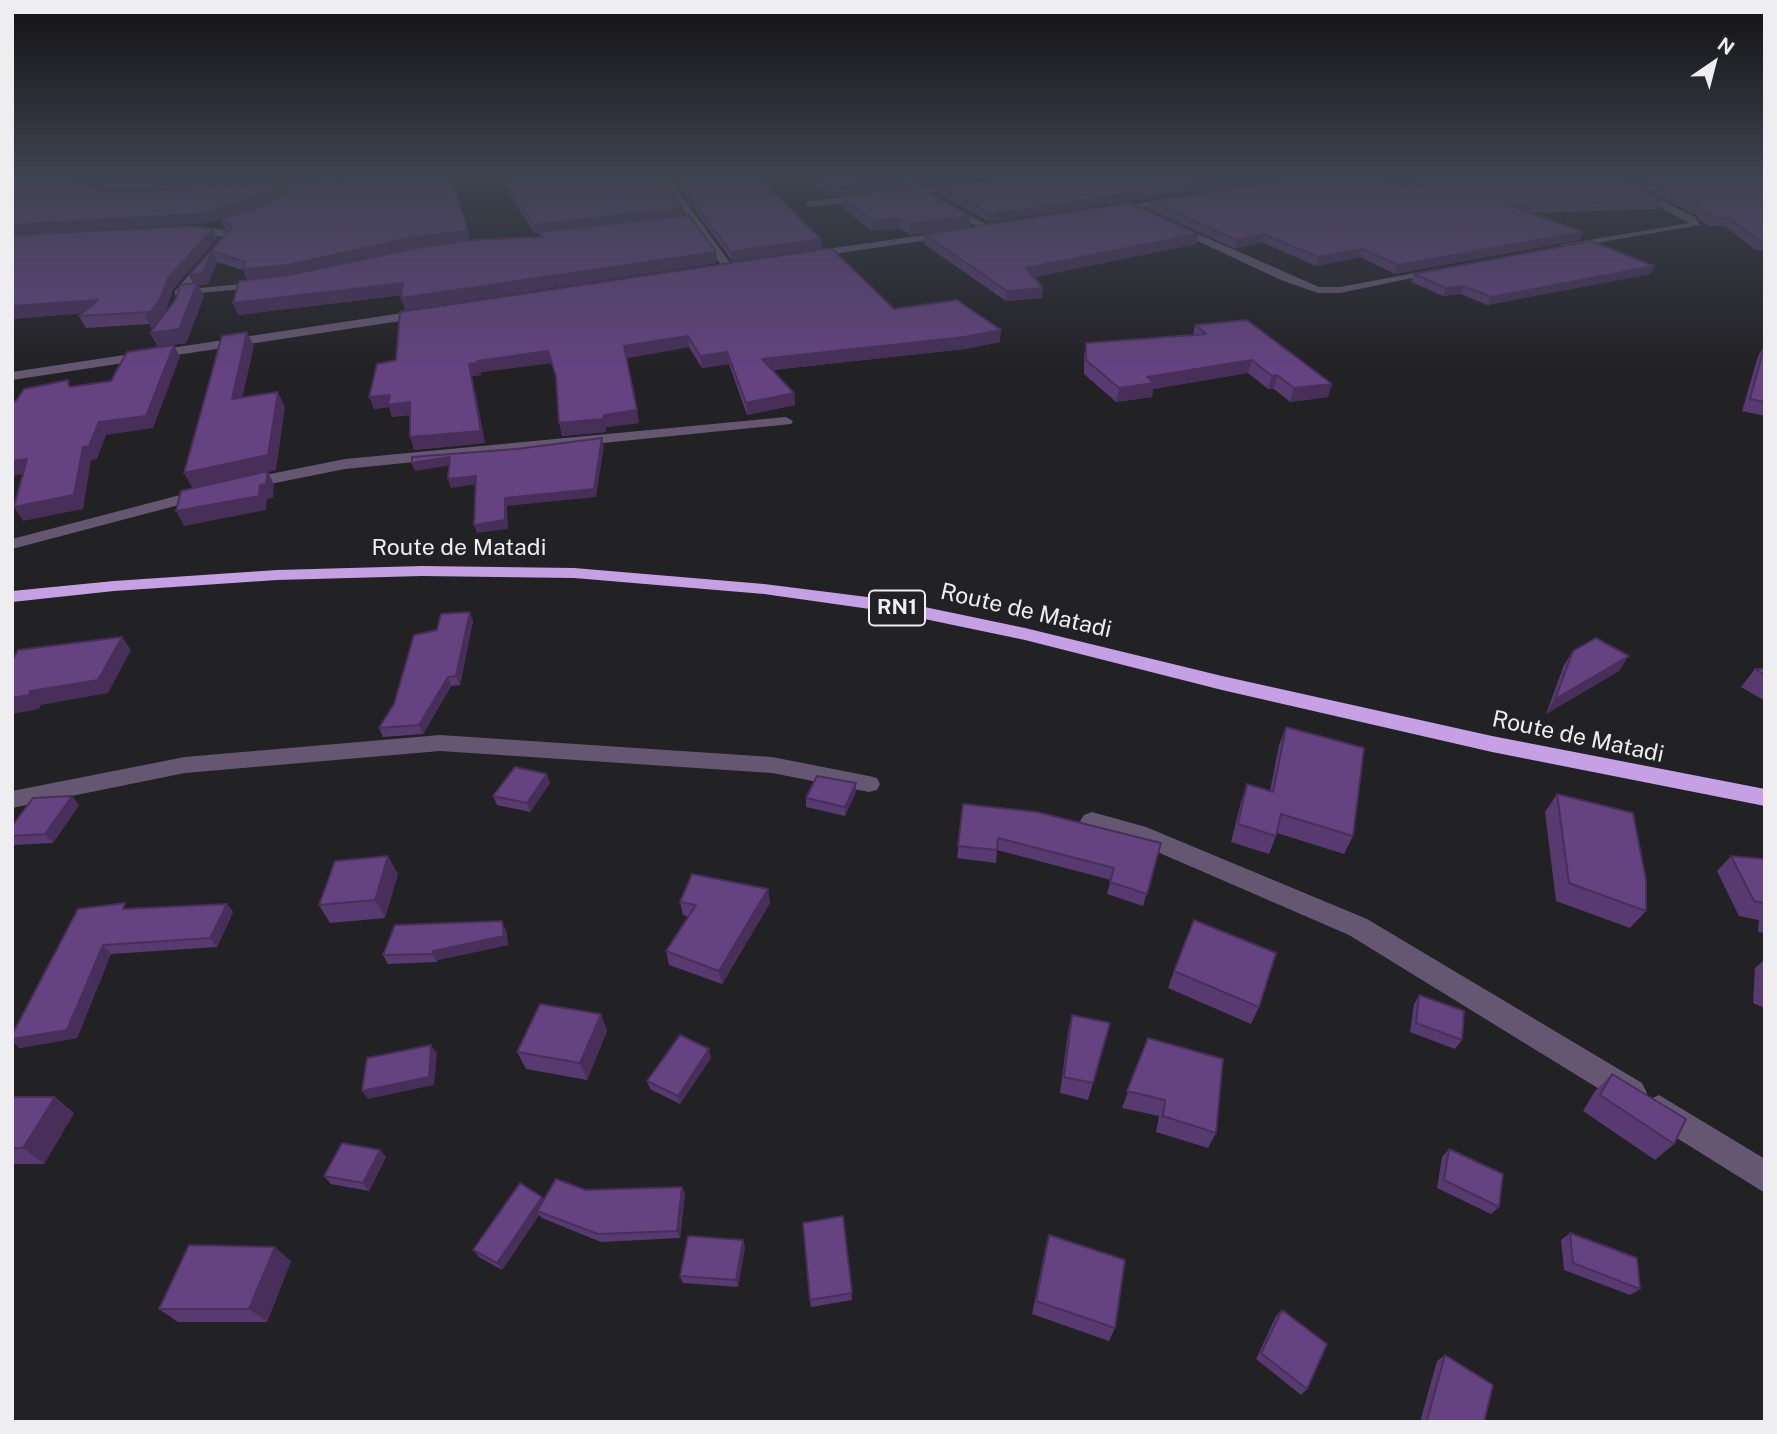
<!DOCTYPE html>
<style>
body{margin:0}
#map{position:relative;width:1777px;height:1434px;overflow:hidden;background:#222124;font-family:"Public Sans",sans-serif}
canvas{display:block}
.frame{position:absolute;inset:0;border:14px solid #eeedf0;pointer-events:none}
.north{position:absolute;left:1679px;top:28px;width:70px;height:70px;-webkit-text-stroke:5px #222124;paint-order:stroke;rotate:35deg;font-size:19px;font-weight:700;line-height:28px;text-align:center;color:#eeedf0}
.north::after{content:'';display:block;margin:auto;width:24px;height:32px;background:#eeedf0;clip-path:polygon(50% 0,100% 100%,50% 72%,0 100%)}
</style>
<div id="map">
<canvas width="1777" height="1434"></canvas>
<div class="frame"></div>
<div class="north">N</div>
</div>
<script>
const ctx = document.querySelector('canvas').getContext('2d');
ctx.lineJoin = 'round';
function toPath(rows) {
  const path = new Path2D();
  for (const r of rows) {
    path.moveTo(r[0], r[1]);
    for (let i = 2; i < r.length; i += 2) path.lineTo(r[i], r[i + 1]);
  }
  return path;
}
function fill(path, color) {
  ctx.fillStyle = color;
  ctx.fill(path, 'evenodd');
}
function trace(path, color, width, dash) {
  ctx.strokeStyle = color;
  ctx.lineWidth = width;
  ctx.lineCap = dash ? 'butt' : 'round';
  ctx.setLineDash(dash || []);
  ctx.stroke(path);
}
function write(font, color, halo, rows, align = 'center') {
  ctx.font = font + ' "Public Sans",sans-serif';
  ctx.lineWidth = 5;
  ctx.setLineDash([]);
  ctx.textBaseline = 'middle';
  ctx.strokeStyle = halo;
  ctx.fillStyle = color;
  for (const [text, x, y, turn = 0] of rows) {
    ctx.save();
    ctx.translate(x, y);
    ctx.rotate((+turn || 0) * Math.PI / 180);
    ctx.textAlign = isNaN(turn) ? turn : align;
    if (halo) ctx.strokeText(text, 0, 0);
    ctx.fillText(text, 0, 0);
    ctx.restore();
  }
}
const street = toPath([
 [658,174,666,174,733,267,732,269,724,269,658,174],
 [896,174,905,174,922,188,970,183,971,185,967,188,929,192,994,229,985,231,918,194,810,207,805,204,810,201,912,189,896,174],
 [1600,174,1610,174,1695,217,1700,225,1561,249,1561,245,1565,244,1689,223,1600,174],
 [325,181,329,184,328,186,256,193,251,190,256,187,325,181],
 [1176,197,1181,200,1179,202,1108,213,1103,210,1176,197],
 [1171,222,1319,287,1340,287,1441,268,1446,271,1340,293,1318,293,1281,280,1168,227,1166,225,1171,222],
 [198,227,224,230,233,236,189,289,263,282,267,283,267,287,175,295,175,291,222,237,194,232,193,230,198,227],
 [951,231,956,234,955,236,807,258,802,255,807,252,951,231],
 [429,309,433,310,433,316,12,380,12,372,429,309],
 [786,417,793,421,791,424,345,469,245,489,237,484,245,479,345,459,786,417],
 [207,488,213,490,215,493,213,496,12,549,12,539,207,488],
 [440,735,772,757,869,776,877,778,880,784,877,790,869,792,772,773,440,751,185,773,12,808,12,791,185,757,440,735],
 [1092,812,1146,827,1367,919,1642,1083,1647,1093,1642,1103,1632,1107,1622,1103,1349,935,1132,841,1084,827,1080,821,1084,815,1092,812],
 [1659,1095,1765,1159,1765,1193,1648,1120,1644,1110,1648,1100,1659,1095]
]);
const highway = toPath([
 [422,566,574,568,764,584,891,600,1025,628,1222,676,1492,736,1765,789,1765,806,1492,752,1222,690,1025,640,891,612,764,594,574,578,422,576,277,580,114,591,12,602,12,591,114,581,277,570,422,566]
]);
const wall = toPath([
 [12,174,80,184,105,191,284,192,260,206,206,223,13,235,213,229,217,239,173,289,166,310,152,329,149,324,86,328,79,316,83,313,12,319],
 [70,174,380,174,160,189,110,189],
 [496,174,659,174,682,208,683,216,716,252,717,263,405,310,402,295,238,315,233,303,247,280,243,270,217,262,208,284,198,285,204,296,186,343,158,347,150,333,193,283,189,275,228,231,225,229,221,219,470,240,540,237,539,233,535,234],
 [668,174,755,174,822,248,732,261],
 [802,174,900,174,906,179,906,187,830,196],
 [909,174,1026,174,923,185],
 [1035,174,990,222,938,194,939,187],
 [1378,174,1613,174,1662,201,1658,209,1530,213,1583,232,1579,240,1395,274,1360,257,1316,266,1262,242,1235,249,1149,209,1150,201,1410,187],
 [1614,174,1765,174,1765,251,1755,250,1725,226,1710,226,1701,221,1696,215],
 [841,196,970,226,910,235,900,228,872,231,841,206],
 [924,234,1198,234,1196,244,1034,277,1043,288,1042,298,1006,301,924,244],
 [1654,266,1650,274,1487,305,1461,294,1443,296,1411,282,1414,274],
 [894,309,1000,342,964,349,773,370,794,393,795,405,747,415,729,364,702,368,689,347,627,358,639,423,606,427,606,432,562,436,557,380,551,363,481,372,481,375,472,376,485,443,414,450,410,415,392,417,389,407,374,409,377,364],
 [1195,325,1332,384,1328,397,1290,402,1274,389,1268,389,1248,373,1153,389,1152,397,1116,402,1084,374,1084,356,1086,343,1193,335],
 [1765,344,1765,416,1742,411,1758,356],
 [473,621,460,685,451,686,423,734,383,737,379,728],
 [1573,651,1619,671,1546,714,1564,665],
 [1755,669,1765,669,1765,701,1741,687],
 [1286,727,1353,836,1344,854,1277,833,1269,854,1231,842,1241,802,1247,784,1270,791,1279,745],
 [550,783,530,812,497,805,493,796],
 [856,792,845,816,806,807,806,798],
 [1557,794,1646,911,1630,928,1556,901,1545,812],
 [963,804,1161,843,1143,906,1107,894,1111,880,997,850,996,863,957,858],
 [79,805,53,843,13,845,12,844,12,826],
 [1731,856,1765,859,1765,933,1758,932,1759,920,1739,916,1717,871],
 [398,874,385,918,330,923,319,905],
 [768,889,770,903,722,984,669,965,666,951,689,917,683,915,680,902],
 [227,904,233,912,217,947,111,954,77,1038,20,1048,12,1041,12,1035,130,908],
 [506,930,508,945,438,960,437,962,388,964,383,955],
 [1765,959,1765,1008,1753,1003,1755,968],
 [1174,971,1259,1007,1251,1024,1168,988],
 [1419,995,1462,1040,1455,1049,1410,1032,1414,1004],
 [601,1014,607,1031,587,1080,526,1069,517,1052],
 [1072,1015,1093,1083,1088,1100,1060,1093,1068,1032],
 [1148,1038,1216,1133,1208,1148,1156,1132,1159,1116,1122,1108],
 [711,1058,680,1104,650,1089,647,1081],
 [1612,1074,1674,1144,1655,1160,1583,1111,1595,1091],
 [12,1097,55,1097,74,1113,44,1164,12,1164],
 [1449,1149,1499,1207,1491,1214,1437,1188,1442,1157],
 [380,1150,386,1157,369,1191,331,1184,324,1176],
 [682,1187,685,1194,680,1238,601,1242,542,1218,539,1215,502,1270,479,1257,473,1250,543,1200,586,1190],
 [843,1216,852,1300,811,1307,810,1300],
 [1570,1233,1640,1289,1630,1295,1564,1270,1561,1240],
 [1049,1235,1115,1328,1109,1341,1032,1314,1045,1249],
 [745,1247,738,1287,683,1283,680,1276],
 [291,1261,267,1322,178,1322,159,1309],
 [1282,1310,1307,1389,1301,1395,1256,1359,1276,1316],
 [1445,1355,1484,1422,1420,1422,1437,1361]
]);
const shadedWall = toPath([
 [249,174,380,174,160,189,156,180],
 [959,174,1026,174,923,185,923,178],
 [1261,174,1309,174,990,222,991,214],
 [906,179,906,187,830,196,829,188],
 [281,183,284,192,260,206,206,223,12,235,12,225],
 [682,208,683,216,535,234,534,225],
 [970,216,970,226,910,235,910,224],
 [900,218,900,228,872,231,872,221],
 [213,229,217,239,173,289,166,310,152,329,146,317,168,278],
 [468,231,470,241,293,275,248,280,243,269,415,237],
 [1583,232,1579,240,1395,274,1398,265],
 [1198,234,1196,244,1025,279,1026,268],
 [1264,234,1262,242,1235,249,1237,240],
 [821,239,822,248,732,261,731,252],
 [1362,249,1360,257,1316,266,1318,257],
 [212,251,217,262,208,284,198,285,204,296,186,343,158,347,150,333,194,286,189,275],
 [716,252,717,263,405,310,401,298],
 [1654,266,1650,274,1487,305,1491,297],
 [403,283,407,294,238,315,233,303],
 [1464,286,1461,294,1443,296,1446,288],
 [1043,288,1042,298,1006,301,1007,291],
 [98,300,104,311,12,319,12,306],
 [1001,330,1000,342,964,349,763,371,762,359],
 [247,332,254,346,239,413,232,399],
 [688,336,689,347,626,358,624,346],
 [174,345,180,357,153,428,106,435,97,459,91,460,83,509,23,521,14,507],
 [548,351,551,363,481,372,481,375,472,376,485,443,414,450,410,437,469,364,477,361],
 [727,352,729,364,702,368,700,356],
 [1252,360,1248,373,1153,389,1152,397,1116,402,1119,388,1147,377],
 [1277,375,1274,389,1268,389,1272,376],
 [1332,384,1328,397,1290,402,1294,388],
 [278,392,285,407,276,470,268,472,274,485,273,498,267,499,266,510,184,526,176,511,193,489,184,473],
 [794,393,795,405,747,415,746,403],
 [390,395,410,402,414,414,392,417,389,407,374,409,369,397],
 [637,410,639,423,606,427,606,432,562,436,559,423,604,415],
 [602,438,604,446,596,497,507,506,508,529,477,533,474,525,505,498],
 [450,457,452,465,415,471,412,463],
 [27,459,35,472,12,476,12,461],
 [476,476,478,484,451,488,448,479],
 [470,612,473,621,460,685,456,676],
 [122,637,131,650,108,693,41,705,39,709,12,714,12,698,30,691],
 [1629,656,1619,671,1546,714,1555,699],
 [448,677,451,686,423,734,419,725],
 [547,774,550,783,530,812,527,803],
 [856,783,856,792,845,816,845,807],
 [72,796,79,805,53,843,45,834],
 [388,856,398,874,385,918,375,900],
 [768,889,770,903,722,984,719,971],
 [227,904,233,912,217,947,210,938],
 [502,921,506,930,508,945,438,960,437,962,432,954,433,951],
 [103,945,111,954,77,1038,20,1048,12,1041,12,1039],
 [601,1014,607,1031,587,1080,580,1063],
 [431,1045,437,1053,434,1085,368,1099,362,1091],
 [709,1049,711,1058,680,1104,678,1096],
 [55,1097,74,1113,44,1164,23,1148],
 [380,1150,386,1157,369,1191,363,1183],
 [682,1187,685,1194,680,1238,677,1231],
 [542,1197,546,1205,537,1211,539,1215,502,1270,497,1263],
 [743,1240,745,1247,738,1287,736,1280],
 [275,1247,291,1261,267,1322,249,1309]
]);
const building = toPath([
 [12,174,60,174,80,184,105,191,156,191,281,183,256,196,202,214,12,225,12,174],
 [89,174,249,174,156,180,106,180,89,174],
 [397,174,450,174,468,231,415,237,288,265,243,269,245,262,212,251,203,273,189,275,231,228,230,224,221,219,264,205,305,182,397,174],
 [499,174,659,174,682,208,534,225,499,174],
 [672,174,755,174,821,239,731,252,672,174],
 [811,174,900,174,906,179,829,188,811,174],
 [918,174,959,174,923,178,918,174],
 [1035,174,1261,174,991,214,939,187,1035,174],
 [1328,174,1375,174,1407,188,1417,186,1419,182,1398,174,1613,174,1662,201,1509,205,1583,232,1398,265,1362,249,1318,257,1264,234,1237,240,1150,201,1328,174],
 [1633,174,1765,174,1765,242,1760,241,1729,218,1714,218,1705,213,1700,207,1633,174],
 [918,187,970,216,910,224,900,218,872,221,841,196,918,187],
 [1130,203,1198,234,1026,268,1043,288,1007,291,924,234,1130,203],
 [689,215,716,252,401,298,403,283,233,303,239,281,289,275,416,248,471,240,542,237,539,232,689,215],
 [192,226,213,229,168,278,160,299,146,317,149,312,79,316,98,300,12,306,12,235,192,226],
 [1591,241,1654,266,1491,297,1464,286,1446,288,1414,274,1591,241],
 [831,248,894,309,957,300,1001,330,964,337,762,359,794,393,746,403,727,352,700,356,688,336,624,346,637,410,604,415,603,419,559,423,556,376,548,351,477,361,478,363,469,364,481,431,410,437,410,402,388,405,390,395,369,397,377,364,396,360,400,312,831,248],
 [197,283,179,329,150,333,176,299,180,285,197,283],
 [1247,320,1332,384,1294,388,1277,375,1272,376,1252,360,1147,377,1154,383,1119,388,1086,360,1086,343,1206,334,1195,325,1247,320],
 [247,332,232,399,278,392,268,455,184,473,222,336,247,332],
 [1765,344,1765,402,1750,399,1765,344],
 [174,345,146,416,99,422,89,446,83,447,74,495,14,507,27,459,12,461,12,402,16,401,24,389,68,380,69,387,111,381,127,352,174,345],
 [602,438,594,489,505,498,505,520,474,525,476,476,448,479,450,457,412,463,412,457,516,449,602,438],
 [268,471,266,484,260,485,259,496,176,511,181,491,268,471],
 [470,612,456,676,448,677,419,725,379,728,394,704,414,635,437,630,441,614,470,612],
 [122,637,98,680,30,691,29,695,12,698,12,661,18,650,122,637],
 [1596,638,1629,656,1555,699,1573,651,1596,638],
 [1755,669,1765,669,1765,675,1755,669],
 [1286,727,1364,748,1353,836,1281,814,1276,836,1238,824,1247,784,1273,792,1286,727],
 [515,767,547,774,527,803,493,796,515,767],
 [817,776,856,783,845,807,806,798,817,776],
 [1557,794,1633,813,1646,880,1646,911,1569,883,1557,794],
 [72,796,45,834,12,836,12,826,33,798,72,796],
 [963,804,1037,812,1161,843,1147,894,1110,882,1114,868,998,838,997,850,958,846,963,804],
 [388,856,375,900,319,905,335,861,388,856],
 [1731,856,1765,859,1765,903,1754,901,1731,856],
 [692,874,768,889,719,971,666,951,696,905,680,902,692,874],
 [125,903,123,909,227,904,210,938,103,945,67,1030,12,1039,12,1035,78,909,125,903],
 [1194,920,1276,953,1259,1007,1174,971,1194,920],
 [502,921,504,936,433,951,432,954,383,955,395,925,502,921],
 [1419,995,1464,1011,1462,1040,1416,1023,1419,995],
 [540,1004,601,1014,580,1063,517,1052,540,1004],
 [1072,1015,1110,1023,1093,1083,1064,1077,1072,1015],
 [680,1035,709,1049,678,1096,647,1081,680,1035],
 [1148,1038,1223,1059,1216,1133,1163,1116,1165,1100,1127,1091,1148,1038],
 [431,1045,429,1077,362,1091,367,1058,431,1045],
 [1612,1074,1686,1119,1674,1144,1600,1095,1612,1074],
 [12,1097,55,1097,23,1148,12,1148,12,1097],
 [342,1143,380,1150,363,1183,324,1176,342,1143],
 [1449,1149,1503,1174,1499,1207,1444,1180,1449,1149],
 [556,1179,586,1190,682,1187,677,1231,598,1234,537,1211,556,1179],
 [520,1183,542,1197,497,1263,473,1250,520,1183],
 [843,1216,852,1293,810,1300,803,1223,843,1216],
 [1570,1233,1637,1258,1640,1289,1573,1263,1570,1233],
 [1049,1235,1125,1260,1115,1328,1036,1301,1049,1235],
 [688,1236,743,1240,736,1280,680,1276,688,1236],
 [189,1245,275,1247,249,1309,159,1309,189,1245],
 [1282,1310,1327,1344,1307,1389,1261,1353,1282,1310],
 [1445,1355,1493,1385,1484,1422,1430,1422,1427,1420,1445,1355]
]);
const shields = [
 [897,608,56]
];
const shieldNames = [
 ["RN1",897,608]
];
const streetNames = [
 ["Route de Matadi",459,548],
 ["Route de Matadi",1026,611,13],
 ["Route de Matadi",1578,737,12]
];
fill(street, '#655772');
fill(highway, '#c5a0e5');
fill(wall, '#573a6f');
fill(shadedWall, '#472f5a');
fill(building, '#654381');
trace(building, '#472f5a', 2);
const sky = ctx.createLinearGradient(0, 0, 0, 374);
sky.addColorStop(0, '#131214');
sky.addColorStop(0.47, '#3e4350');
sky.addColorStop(1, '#3e435000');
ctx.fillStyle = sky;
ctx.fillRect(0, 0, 1777, 374);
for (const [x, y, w] of shields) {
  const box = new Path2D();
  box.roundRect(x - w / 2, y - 17.5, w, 35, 5);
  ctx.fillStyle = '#222124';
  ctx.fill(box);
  trace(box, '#eeedf0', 2);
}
write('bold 21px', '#eeedf0', null, shieldNames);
write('23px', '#eeedf0', '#222124', streetNames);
</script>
